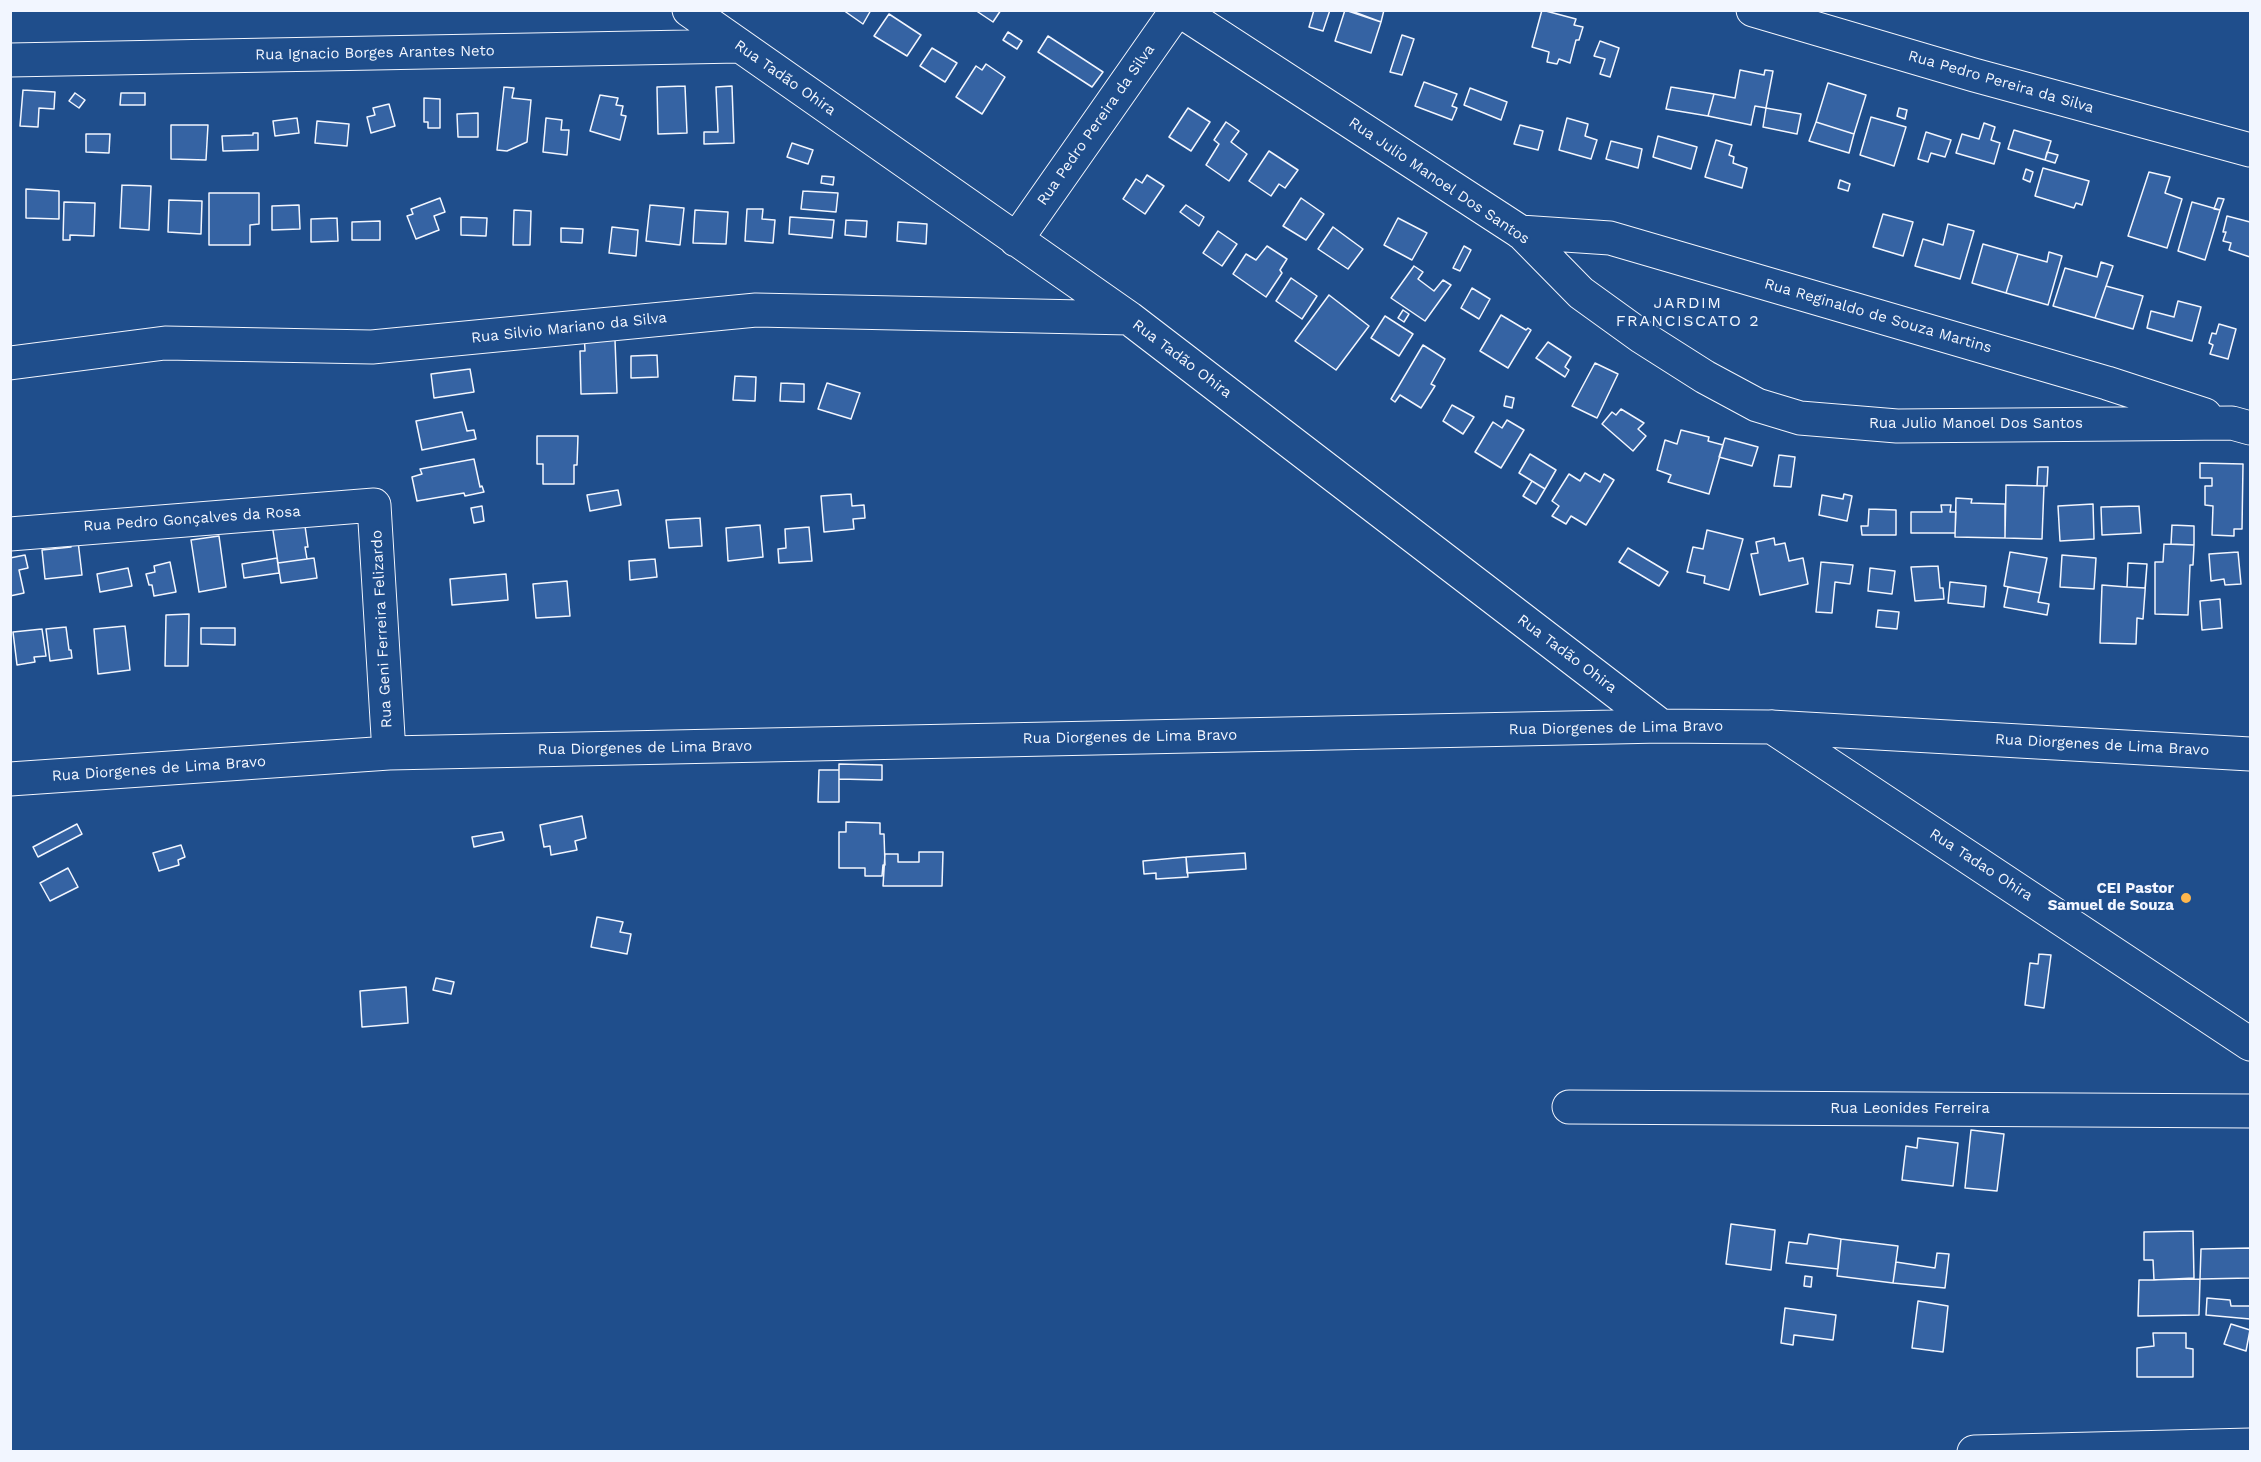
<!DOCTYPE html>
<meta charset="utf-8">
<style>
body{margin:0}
#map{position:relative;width:2261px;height:1462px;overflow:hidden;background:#1f4e8c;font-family:"Work Sans",sans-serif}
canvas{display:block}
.frame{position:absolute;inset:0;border:12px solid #f2f6ff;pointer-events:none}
</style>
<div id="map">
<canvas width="2261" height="1462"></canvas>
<div class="frame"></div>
</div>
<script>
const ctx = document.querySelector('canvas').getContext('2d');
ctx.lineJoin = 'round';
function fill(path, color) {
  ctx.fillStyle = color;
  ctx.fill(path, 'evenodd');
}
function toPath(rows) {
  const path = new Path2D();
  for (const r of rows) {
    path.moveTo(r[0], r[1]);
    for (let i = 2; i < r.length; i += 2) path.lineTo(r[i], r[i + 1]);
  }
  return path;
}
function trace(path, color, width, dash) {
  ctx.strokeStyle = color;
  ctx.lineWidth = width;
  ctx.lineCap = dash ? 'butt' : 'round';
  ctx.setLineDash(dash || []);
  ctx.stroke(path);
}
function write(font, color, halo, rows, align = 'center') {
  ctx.font = font + ' "Work Sans",sans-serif';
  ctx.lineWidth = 4.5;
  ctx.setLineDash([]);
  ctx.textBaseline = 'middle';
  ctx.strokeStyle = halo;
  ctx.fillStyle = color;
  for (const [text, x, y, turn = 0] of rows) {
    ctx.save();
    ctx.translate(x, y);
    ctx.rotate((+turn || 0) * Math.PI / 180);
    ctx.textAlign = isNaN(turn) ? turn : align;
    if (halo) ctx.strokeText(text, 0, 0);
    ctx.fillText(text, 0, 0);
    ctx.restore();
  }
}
const building = toPath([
 [843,10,871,10,863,24,843,10],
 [975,10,1001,10,993,22,975,10],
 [1314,10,1330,10,1323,31,1309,27,1314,10],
 [1345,10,1381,22,1371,53,1335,41,1345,10],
 [1349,10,1384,10,1381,22,1349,10],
 [1542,10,1576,19,1574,25,1583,27,1579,40,1576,40,1570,63,1559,59,1557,64,1547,62,1549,52,1532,47,1542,10],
 [889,14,921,35,907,56,874,36,889,14],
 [1008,32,1022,41,1017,49,1003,40,1008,32],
 [1402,35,1414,39,1402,75,1390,72,1402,35],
 [1048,36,1103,72,1092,87,1038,52,1048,36],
 [1600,41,1619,48,1610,77,1600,74,1605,59,1594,56,1600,41],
 [932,48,957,63,945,82,920,66,932,48],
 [986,64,1005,77,982,114,956,97,976,66,982,70,986,64],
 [1740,70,1764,75,1765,70,1773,71,1766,108,1755,106,1751,125,1708,116,1714,94,1735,98,1740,70],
 [1424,82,1457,94,1452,106,1457,108,1452,120,1415,106,1424,82],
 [1828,83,1866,95,1854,134,1816,122,1828,83],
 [685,86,687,133,658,134,657,87,685,86],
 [732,86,734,143,704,144,704,132,718,132,716,87,732,86],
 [504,87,514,88,512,98,531,100,527,142,507,151,497,150,504,87],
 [1671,87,1714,94,1708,116,1666,109,1671,87],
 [1470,88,1507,102,1501,120,1464,105,1470,88],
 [23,90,55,92,54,109,39,108,38,127,20,126,23,90],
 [75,93,85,100,79,108,69,101,75,93],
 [121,93,145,93,145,105,120,105,121,93],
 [600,95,618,98,616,105,623,106,621,115,626,116,620,140,590,131,600,95],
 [424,98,440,99,440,128,428,128,428,122,424,122,424,98],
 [389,104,395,126,371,133,367,117,375,115,373,108,389,104],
 [1188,108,1210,122,1191,151,1169,137,1188,108],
 [1766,108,1801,114,1797,134,1763,127,1766,108],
 [1899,108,1907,110,1905,119,1897,116,1899,108],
 [478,113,478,137,458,137,457,114,478,113],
 [1871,117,1906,127,1894,166,1860,155,1871,117],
 [297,118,299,133,275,136,273,121,297,118],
 [546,118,562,120,561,130,569,130,567,155,543,152,546,118],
 [1567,118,1588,124,1585,136,1597,140,1591,159,1559,150,1567,118],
 [317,121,349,124,347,146,315,143,317,121],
 [1226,122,1239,131,1231,142,1247,154,1229,181,1206,165,1219,144,1214,140,1226,122],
 [1816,122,1854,134,1849,153,1809,141,1816,122],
 [1984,123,1995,127,1991,140,2000,143,1994,164,1956,153,1962,134,1979,139,1984,123],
 [171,125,208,125,206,160,171,159,171,125],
 [1520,125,1543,131,1538,150,1514,144,1520,125],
 [2014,130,2051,141,2045,160,2008,149,2014,130],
 [1926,132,1951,140,1945,157,1931,153,1928,162,1918,159,1926,132],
 [253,133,258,133,258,150,223,151,222,136,253,135,253,133],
 [86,134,110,134,109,153,86,152,86,134],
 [1658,136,1697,147,1691,169,1653,157,1658,136],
 [1716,140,1732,145,1729,155,1734,157,1733,163,1747,168,1742,188,1705,177,1716,140],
 [1611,141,1642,149,1638,168,1606,159,1611,141],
 [792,143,813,150,808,164,787,157,792,143],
 [1269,151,1298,170,1285,188,1279,184,1271,196,1249,181,1269,151],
 [2047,152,2058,155,2055,163,2045,160,2047,152],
 [2043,168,2089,181,2082,205,2076,203,2074,208,2035,196,2043,168],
 [2026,169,2033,172,2030,182,2023,179,2026,169],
 [2149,172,2170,177,2165,193,2182,199,2167,248,2128,236,2149,172],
 [1147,175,1164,186,1145,214,1123,199,1136,179,1142,183,1147,175],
 [822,176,834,177,833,185,821,183,822,176],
 [1840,180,1850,184,1848,191,1838,188,1840,180],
 [122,185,151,186,149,230,120,228,122,185],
 [26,189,59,191,59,219,26,218,26,189],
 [803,191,838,193,836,212,801,209,803,191],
 [209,193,259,193,259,224,250,225,250,245,209,245,209,193],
 [440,198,445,212,434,216,439,230,416,239,407,216,413,214,411,209,440,198],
 [1301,198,1324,214,1306,240,1283,226,1301,198],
 [2218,198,2224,199,2220,210,2214,209,2218,198],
 [169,200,202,201,201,234,168,232,169,200],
 [64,202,95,203,94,236,70,235,70,240,63,240,64,202],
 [2192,202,2220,210,2205,260,2178,251,2192,202],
 [299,205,300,229,272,230,272,206,299,205],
 [650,205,684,208,680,245,646,241,650,205],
 [1186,205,1204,217,1199,226,1180,212,1186,205],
 [747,209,763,209,762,219,775,220,773,243,745,241,747,209],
 [514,210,531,211,530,245,513,245,514,210],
 [695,210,728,212,726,244,693,243,695,210],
 [1883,214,1913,222,1903,256,1873,247,1883,214],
 [2227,216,2250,222,2250,257,2229,250,2231,243,2223,241,2226,232,2223,232,2227,216],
 [461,217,487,218,486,236,461,235,461,217],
 [790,217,834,220,832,238,789,234,790,217],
 [337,218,338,241,311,242,311,219,337,218],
 [1398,218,1427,233,1412,260,1384,245,1398,218],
 [846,220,867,221,866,237,845,235,846,220],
 [380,221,380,240,352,240,352,222,380,221],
 [898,222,927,224,926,244,897,241,898,222],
 [1948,224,1974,231,1960,279,1915,266,1923,239,1943,245,1948,224],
 [612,227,638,230,636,256,609,253,612,227],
 [1333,227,1363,249,1348,269,1318,249,1333,227],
 [561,228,583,229,582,243,561,242,561,228],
 [1218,231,1237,244,1222,266,1203,253,1218,231],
 [1983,244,2018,254,2006,293,1972,283,1983,244],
 [1267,246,1287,259,1280,270,1282,273,1266,297,1233,274,1246,254,1256,260,1267,246],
 [1464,246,1471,250,1460,271,1453,268,1464,246],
 [2049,252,2062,256,2048,305,2006,293,2018,254,2047,262,2049,252],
 [2101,262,2113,266,2095,318,2053,306,2065,268,2097,277,2101,262],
 [1414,266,1423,272,1418,279,1434,291,1443,280,1451,285,1425,321,1391,298,1414,266],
 [1291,278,1317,296,1302,319,1276,301,1291,278],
 [2106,286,2143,296,2133,329,2095,318,2106,286],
 [1472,288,1490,299,1479,319,1461,308,1472,288],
 [1329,295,1369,326,1336,370,1295,341,1329,295],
 [2178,301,2201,307,2192,341,2147,328,2151,311,2174,317,2178,301],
 [1403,310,1409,314,1404,322,1398,318,1403,310],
 [1501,315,1526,330,1528,328,1531,330,1508,368,1480,351,1501,315],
 [1385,316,1413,334,1399,356,1371,338,1385,316],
 [2219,324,2236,329,2228,359,2210,354,2213,345,2209,343,2212,333,2216,334,2219,324],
 [584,332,615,340,617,393,581,394,580,351,585,351,584,332],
 [1548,342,1571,357,1565,367,1569,370,1565,377,1536,358,1548,342],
 [1423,345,1445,359,1431,384,1435,386,1421,408,1400,395,1395,402,1391,399,1423,345],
 [657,355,658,377,631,378,631,356,657,355],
 [1595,363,1618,374,1597,418,1572,406,1595,363],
 [470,369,474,392,434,398,431,374,470,369],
 [735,376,756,377,755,401,733,400,735,376],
 [781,383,804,384,804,402,780,401,781,383],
 [827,383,860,393,851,419,818,409,827,383],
 [1506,396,1514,398,1512,408,1504,406,1506,396],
 [1452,405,1474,417,1463,434,1443,421,1452,405],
 [1621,409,1644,423,1638,429,1646,436,1633,451,1602,424,1612,412,1616,415,1621,409],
 [462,412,467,431,474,430,476,439,422,450,416,421,462,412],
 [1507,420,1524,430,1501,468,1475,452,1493,422,1502,428,1507,420],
 [1681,430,1709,437,1708,441,1723,445,1709,494,1668,482,1671,475,1657,470,1665,440,1677,444,1681,430],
 [537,436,578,436,577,465,574,465,574,484,543,484,543,464,537,464,537,436],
 [1725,438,1758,447,1752,466,1719,457,1725,438],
 [1530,454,1556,470,1545,489,1519,473,1530,454],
 [1779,455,1795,457,1791,487,1774,486,1779,455],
 [474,459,480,487,482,486,484,492,465,496,464,493,417,501,412,477,422,474,420,469,474,459],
 [2200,463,2243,464,2242,529,2234,529,2234,536,2212,535,2213,506,2205,505,2205,486,2212,486,2212,478,2200,478,2200,463],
 [2038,467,2048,467,2047,486,2037,486,2038,467],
 [1585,473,1600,482,1604,474,1614,480,1586,525,1571,516,1566,524,1552,516,1559,506,1552,501,1569,474,1580,481,1585,473],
 [1532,481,1545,489,1536,504,1523,496,1532,481],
 [2006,485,2044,486,2042,539,2005,538,2006,485],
 [618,490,621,505,590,511,587,495,618,490],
 [851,494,852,506,864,505,865,518,853,519,854,529,824,532,821,496,851,494],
 [1844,494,1852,496,1847,521,1819,515,1822,495,1843,499,1844,494],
 [1956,498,1972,499,1971,503,2005,504,2005,538,1955,537,1956,498],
 [2093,504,2094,539,2060,541,2058,506,2093,504],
 [1941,505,1951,505,1950,512,1956,512,1955,533,1911,533,1911,512,1942,512,1941,505],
 [482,506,484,521,474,523,471,508,482,506],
 [2139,506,2141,533,2102,535,2101,507,2139,506],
 [1869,509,1896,510,1896,535,1862,535,1861,526,1868,526,1869,509],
 [700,518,702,546,669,548,666,520,700,518],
 [304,519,308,547,305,547,307,559,278,563,272,524,304,519],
 [760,525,763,557,728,561,726,528,760,525],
 [2172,525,2194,526,2194,545,2171,544,2172,525],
 [809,527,812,561,779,563,778,549,786,548,785,529,809,527],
 [1707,530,1743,539,1729,590,1704,583,1705,576,1687,572,1693,547,1703,549,1707,530],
 [219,536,226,587,199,592,191,540,219,536],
 [1774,538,1775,545,1785,543,1789,561,1803,558,1808,584,1760,595,1751,554,1758,553,1756,542,1774,538],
 [78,541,82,575,45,579,42,550,71,547,70,542,78,541],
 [2164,544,2194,545,2193,565,2190,565,2188,615,2155,614,2155,562,2163,562,2164,544],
 [1628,548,1668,572,1659,586,1619,562,1628,548],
 [2010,552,2047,558,2040,593,2004,586,2010,552],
 [2238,552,2241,584,2225,585,2224,579,2211,581,2209,554,2238,552],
 [25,555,28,568,19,570,24,593,10,596,10,558,25,555],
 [2062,555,2096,558,2094,589,2060,587,2062,555],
 [277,558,279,573,244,578,242,564,277,558],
 [314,558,317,578,281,583,278,563,314,558],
 [655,559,657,577,630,580,629,561,655,559],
 [170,562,176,592,154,596,152,585,149,585,146,574,155,572,154,566,170,562],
 [1821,562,1853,565,1850,584,1835,582,1832,613,1816,612,1821,562],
 [2128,563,2147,564,2143,619,2137,618,2136,644,2100,643,2102,585,2127,587,2128,563],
 [2128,563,2147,564,2145,588,2127,587,2128,563],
 [1938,566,1940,588,1943,588,1944,599,1915,601,1911,567,1938,566],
 [128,568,132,586,100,592,97,574,128,568],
 [1870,568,1895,571,1892,594,1868,591,1870,568],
 [506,574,508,600,452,605,450,579,506,574],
 [567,581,570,616,536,618,533,584,567,581],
 [1950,582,1986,586,1984,607,1948,603,1950,582],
 [2008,587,2040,593,2038,602,2049,604,2047,615,2004,607,2008,587],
 [2220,599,2222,628,2202,630,2200,601,2220,599],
 [1878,610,1899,612,1897,629,1876,627,1878,610],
 [189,614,188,666,165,666,166,615,189,614],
 [125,626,130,670,98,674,94,629,125,626],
 [66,627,69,650,71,650,72,658,50,661,46,629,66,627],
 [201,628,235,628,235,645,201,644,201,628],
 [42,629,46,656,34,657,35,662,17,665,13,632,42,629],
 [839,764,882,765,882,780,839,779,839,764],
 [819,770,839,770,839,802,818,802,819,770],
 [582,816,586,838,575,841,577,850,551,855,550,846,544,847,540,825,582,816],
 [846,822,880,823,880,834,884,834,885,865,883,865,882,876,865,876,865,868,839,868,839,832,846,832,846,822],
 [77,824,82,834,38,857,33,847,77,824],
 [502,832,504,840,474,847,472,837,502,832],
 [181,845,185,857,178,860,179,865,159,871,153,853,181,845],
 [919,852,943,852,942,886,883,886,885,854,898,854,898,862,919,862,919,852],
 [1245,853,1246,869,1187,873,1186,857,1245,853],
 [1186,857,1188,877,1156,879,1156,873,1144,874,1143,861,1186,857],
 [68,868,78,887,50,901,40,883,68,868],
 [597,917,623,922,620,932,631,934,627,954,591,947,597,917],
 [2039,954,2051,955,2044,1008,2025,1005,2030,963,2038,964,2039,954],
 [436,978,454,982,451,994,433,990,436,978],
 [406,987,408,1023,362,1027,360,991,406,987],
 [1971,1130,2004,1134,1997,1191,1965,1188,1971,1130],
 [1918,1138,1958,1143,1953,1186,1902,1180,1906,1146,1917,1148,1918,1138],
 [1731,1224,1775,1230,1771,1270,1726,1264,1731,1224],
 [2193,1231,2194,1278,2154,1280,2153,1260,2144,1260,2144,1232,2193,1231],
 [1809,1234,1841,1239,1838,1269,1786,1263,1789,1242,1807,1244,1809,1234],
 [1841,1239,1898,1246,1893,1283,1837,1276,1841,1239],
 [2250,1248,2250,1278,2200,1279,2201,1249,2250,1248],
 [1937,1253,1949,1254,1945,1288,1893,1283,1896,1262,1935,1268,1937,1253],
 [1805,1276,1812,1277,1811,1287,1804,1286,1805,1276],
 [2200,1279,2199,1315,2138,1316,2139,1280,2200,1279],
 [2207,1298,2230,1300,2231,1306,2250,1306,2250,1319,2206,1315,2207,1298],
 [1918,1301,1948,1306,1943,1352,1912,1348,1918,1301],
 [1785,1308,1836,1315,1833,1340,1794,1335,1793,1345,1781,1343,1785,1308],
 [2231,1324,2250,1330,2246,1351,2224,1344,2231,1324],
 [2153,1333,2186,1333,2186,1348,2193,1349,2193,1377,2137,1377,2137,1348,2154,1346,2153,1333]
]);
const minor = toPath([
 [689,10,1129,318,1661,726],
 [1179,10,1522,233,1581,293,1642,337,1705,377,1757,405,1800,418,1897,426,2232,423,2250,428],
 [1753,10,1974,75,2250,150],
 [10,60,739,46],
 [1520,232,1610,238,2107,383,2205,415],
 [1016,240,1177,10],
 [10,363,165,343,372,347,756,310,1129,318],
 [10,534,374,505,389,753],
 [1772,727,2250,1044],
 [10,779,389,753,1661,726,1771,727,2250,754],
 [1569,1107,2250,1111],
 [1974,1452,2250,1445]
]);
const markers = [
 [2186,898,6,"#ffb74d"]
];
const streetNames = [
 ["Rua Ignacio Borges Arantes Neto",375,53,-1],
 ["Rua Tadão Ohira",785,78,35],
 ["Rua Pedro Pereira da Silva",2001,82,16],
 ["Rua Pedro Pereira da Silva",1096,125,-55],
 ["Rua Julio Manoel Dos Santos",1439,181,34],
 ["Rua Reginaldo de Souza Martins",1878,316,16],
 ["Rua Silvio Mariano da Silva",569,328,-6],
 ["Rua Tadão Ohira",1182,359,37],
 ["Rua Julio Manoel Dos Santos",1976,424],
 ["Rua Pedro Gonçalves da Rosa",192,519,-4],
 ["Rua Geni Ferreira Felizardo",382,629,-93],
 ["Rua Tadão Ohira",1567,654,37],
 ["Rua Diorgenes de Lima Bravo",1616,728,-1],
 ["Rua Diorgenes de Lima Bravo",1130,737,-1],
 ["Rua Diorgenes de Lima Bravo",2102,745,3],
 ["Rua Diorgenes de Lima Bravo",645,748,-1],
 ["Rua Diorgenes de Lima Bravo",159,769,-4],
 ["Rua Tadao Ohira",1981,865,33],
 ["Rua Leonides Ferreira",1910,1109]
];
const poiNames = [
 ["CEI Pastor",2174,889],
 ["Samuel de Souza",2174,906]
];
const neighbourhoodNames = [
 ["JARDIM",1688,303],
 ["FRANCISCATO 2",1688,321]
];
fill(building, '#3563a3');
trace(building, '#f2f6ff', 1.5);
trace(minor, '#f2f6ff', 35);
trace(minor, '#1f4e8c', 33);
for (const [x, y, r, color] of markers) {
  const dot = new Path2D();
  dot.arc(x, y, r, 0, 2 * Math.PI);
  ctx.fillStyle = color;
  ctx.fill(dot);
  trace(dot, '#1f4e8c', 2);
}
write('15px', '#f2f6ff', '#1f4e8c', streetNames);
write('bold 15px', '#f2f6ff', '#1f4e8c', poiNames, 'right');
ctx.letterSpacing = '1.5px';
write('16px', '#f2f6ff', '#1f4e8c', neighbourhoodNames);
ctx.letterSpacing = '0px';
</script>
